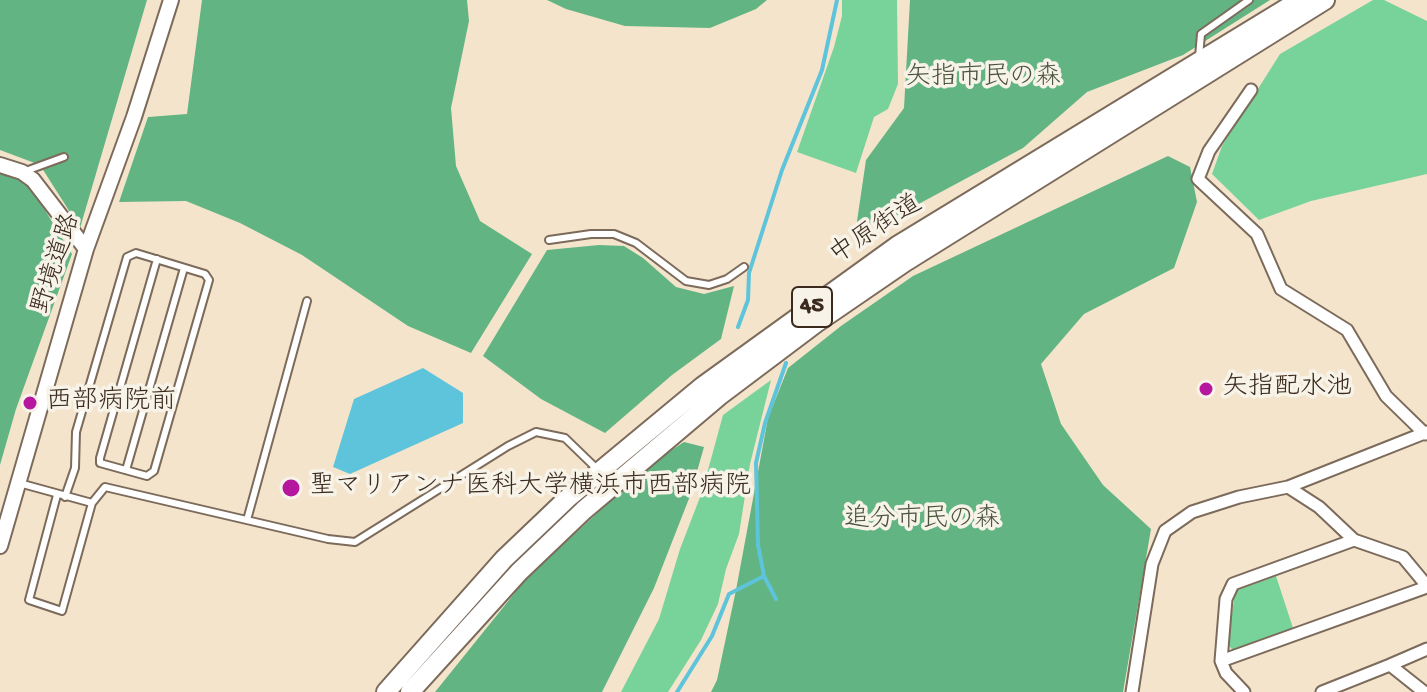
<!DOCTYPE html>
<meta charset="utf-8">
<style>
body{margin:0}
canvas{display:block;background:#f4e4cc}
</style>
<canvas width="1427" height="692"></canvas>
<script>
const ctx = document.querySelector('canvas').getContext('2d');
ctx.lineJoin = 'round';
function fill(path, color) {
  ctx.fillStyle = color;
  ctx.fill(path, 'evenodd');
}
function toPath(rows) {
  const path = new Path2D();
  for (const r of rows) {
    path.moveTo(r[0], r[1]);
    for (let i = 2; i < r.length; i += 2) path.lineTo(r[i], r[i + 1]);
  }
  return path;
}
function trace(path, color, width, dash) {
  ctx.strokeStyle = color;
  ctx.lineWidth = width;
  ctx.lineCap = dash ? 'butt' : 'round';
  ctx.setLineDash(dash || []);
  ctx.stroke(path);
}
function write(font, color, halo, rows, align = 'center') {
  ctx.font = font + ' "Gochi Hand","Klee One",sans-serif';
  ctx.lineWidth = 7;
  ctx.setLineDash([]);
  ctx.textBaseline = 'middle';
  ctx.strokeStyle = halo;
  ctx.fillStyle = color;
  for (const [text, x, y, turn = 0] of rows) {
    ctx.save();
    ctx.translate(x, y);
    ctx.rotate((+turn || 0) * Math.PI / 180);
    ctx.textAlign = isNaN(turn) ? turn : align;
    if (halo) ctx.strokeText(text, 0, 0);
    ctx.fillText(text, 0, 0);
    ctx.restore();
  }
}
const green = toPath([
 [842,0,897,0,898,84,888,109,874,117,856,173,797,152,834,47,842,16],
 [1373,0,1384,0,1427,21,1427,174,1311,201,1259,220,1212,174,1222,146,1280,54],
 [771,380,750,464,739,534,726,569,718,604,701,640,668,692,621,692,659,619,680,549,702,492,723,415],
 [1276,576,1293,628,1233,650,1227,644,1235,594,1238,590]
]);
const forest = toPath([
 [0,0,147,0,80,228,40,165,0,150],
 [202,0,467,0,469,21,451,108,456,166,480,221,532,254,471,353,408,326,302,255,240,223,186,201,119,202,148,117,187,114],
 [547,0,767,0,756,9,710,28,625,26,566,9],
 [910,0,1270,0,1183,55,1087,92,1023,148,885,222,856,228,866,160,904,108],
 [1168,156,1190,167,1197,202,1174,268,1084,314,1041,364,1061,424,1103,485,1151,529,1123,692,711,692,717,680,736,590,768,418,788,368,841,326,913,276],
 [0,172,18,177,35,194,72,254,16,409,0,465],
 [599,245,624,246,643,258,676,287,704,294,734,286,721,339,672,375,605,433,541,399,483,356,547,250],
 [684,442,704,447,690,496,654,588,602,692,435,692,526,579,650,464]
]);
const water = toPath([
 [423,368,463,393,463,423,350,474,333,467,354,399]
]);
const stream = toPath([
 [738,327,748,300,749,273,782,170,822,70,837,0],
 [764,576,776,599],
 [677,692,712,636,729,594,764,576,758,545,756,463,765,423,786,363]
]);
const service = toPath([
 [1199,57,1201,34,1249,0],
 [23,172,64,157],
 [549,240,591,234,614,234,636,243,686,281,709,285,727,279,744,267],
 [126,470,184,268],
 [19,483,92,503],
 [57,495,29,600,62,611,92,503,105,487,328,539,355,542,508,446,536,432,565,438,597,469],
 [65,497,75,468,76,432,127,257,136,253,205,274,209,280,154,471,147,476,100,463,100,458,157,259],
 [247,520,307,301]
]);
const minor = toPath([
 [1251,90,1209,151,1198,179,1257,234,1281,289,1347,330,1386,396,1425,434],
 [1288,487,1319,507,1354,540,1403,557,1427,586],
 [1221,661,1427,587],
 [1390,665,1427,649],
 [1132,692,1152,564,1165,531,1192,512,1239,497,1288,487,1427,432],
 [1244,692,1226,673,1221,661,1226,599,1233,584,1354,540],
 [1322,692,1390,665,1424,692]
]);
const tertiary = toPath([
 [0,165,22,172,33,180,86,249],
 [0,546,86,249,134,117,171,0]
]);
const primary = toPath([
 [386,692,504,559,569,497,703,386,897,246,1300,0],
 [410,692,519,572,584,510,719,396,816,323,905,262,1325,0]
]);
const markers = [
 [1206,389,8,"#b5179e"],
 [30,403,8,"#b5179e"],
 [291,488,10,"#b5179e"]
];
const shields = [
 [812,307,40]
];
const shieldNames = [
 ["45",812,307]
];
const parkNames = [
 ["矢指市民の森",983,79],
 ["追分市民の森",922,521]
];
const streetNames = [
 ["中原街道",877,231,-33],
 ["野境道路",58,264,-72]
];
const poiNames = [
 ["矢指配水池",1222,389],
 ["西部病院前",46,403],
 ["聖マリアンナ医科大学横浜市西部病院",309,488]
];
fill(green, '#78d39a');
fill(forest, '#62b582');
fill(water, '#5ec4db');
trace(stream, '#5ec4db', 4);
trace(service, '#7c6b5b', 10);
trace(minor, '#7c6b5b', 15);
trace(tertiary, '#7c6b5b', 18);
trace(primary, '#7c6b5b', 22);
trace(service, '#fff', 6);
trace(minor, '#fff', 11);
trace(tertiary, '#fff', 14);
trace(primary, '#fff', 18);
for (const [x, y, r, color] of markers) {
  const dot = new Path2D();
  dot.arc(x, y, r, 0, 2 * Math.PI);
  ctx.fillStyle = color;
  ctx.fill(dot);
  trace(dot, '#f7f3e8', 3);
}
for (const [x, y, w] of shields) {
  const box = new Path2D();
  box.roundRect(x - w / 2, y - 20, w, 40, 6);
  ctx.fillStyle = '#f7f3e8';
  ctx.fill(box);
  trace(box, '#3b2a1e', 2);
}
write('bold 24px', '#3b2a1e', null, shieldNames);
write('26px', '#4a543d', '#f7f3e8', parkNames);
write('26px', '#3b2a1e', '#f7f3e8', streetNames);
write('26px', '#3b2a1e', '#f7f3e8', poiNames, 'left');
</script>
